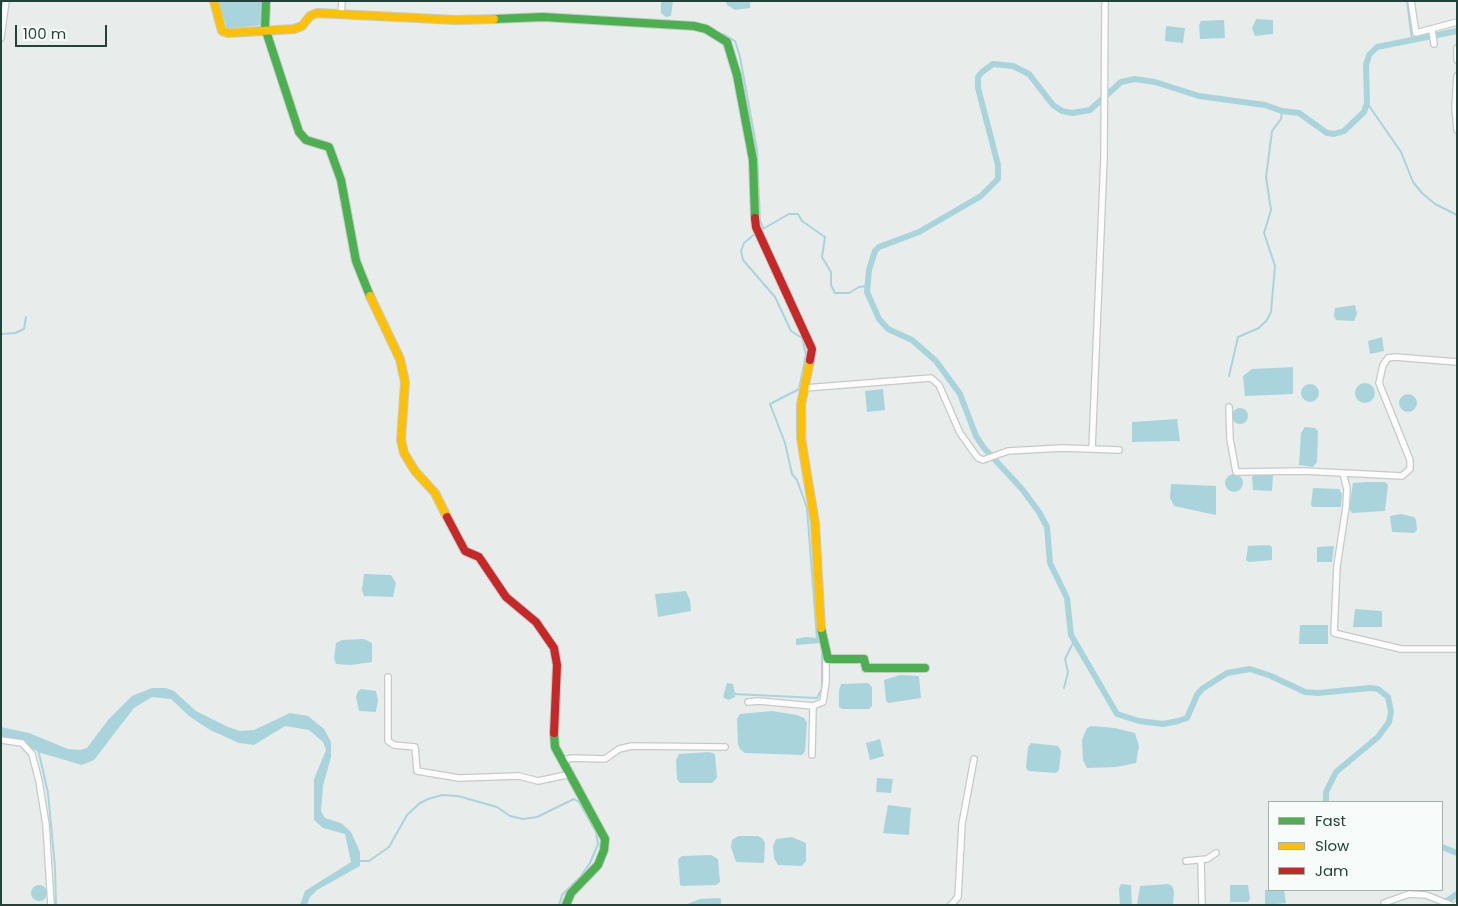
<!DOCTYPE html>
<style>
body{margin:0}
#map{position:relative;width:1458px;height:906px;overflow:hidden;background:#e8edeb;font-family:Poppins,sans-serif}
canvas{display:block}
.frame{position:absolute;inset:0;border:2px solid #24423a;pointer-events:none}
.legend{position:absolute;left:1268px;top:801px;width:175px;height:90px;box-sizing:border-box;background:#f7fbf9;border:1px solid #a3b1ad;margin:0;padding:6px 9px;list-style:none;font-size:15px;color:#24423a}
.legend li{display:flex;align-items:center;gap:10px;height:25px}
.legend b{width:25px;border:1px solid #a3b1ad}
.scale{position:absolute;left:15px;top:25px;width:92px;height:22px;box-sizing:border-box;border:2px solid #24423a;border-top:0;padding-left:6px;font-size:15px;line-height:18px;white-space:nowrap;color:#24423a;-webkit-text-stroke:4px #f7fbf9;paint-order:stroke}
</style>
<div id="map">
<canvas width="1458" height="906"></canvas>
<div class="frame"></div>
<ul class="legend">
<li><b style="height:6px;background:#4caf50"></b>Fast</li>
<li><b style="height:6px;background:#ffc107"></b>Slow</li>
<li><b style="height:6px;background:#c62828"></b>Jam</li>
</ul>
<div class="scale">100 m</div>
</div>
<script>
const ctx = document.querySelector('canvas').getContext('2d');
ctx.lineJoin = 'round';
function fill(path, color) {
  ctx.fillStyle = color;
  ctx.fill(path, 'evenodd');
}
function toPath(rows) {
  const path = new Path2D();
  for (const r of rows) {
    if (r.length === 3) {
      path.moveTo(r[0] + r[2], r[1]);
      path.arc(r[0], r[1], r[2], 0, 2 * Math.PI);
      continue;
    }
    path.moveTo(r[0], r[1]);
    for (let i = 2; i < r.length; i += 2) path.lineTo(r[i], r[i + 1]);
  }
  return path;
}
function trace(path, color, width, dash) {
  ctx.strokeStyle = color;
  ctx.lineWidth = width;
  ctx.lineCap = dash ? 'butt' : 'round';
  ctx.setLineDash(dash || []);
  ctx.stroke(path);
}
const water = toPath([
 [218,1,261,1,261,25,227,29],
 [661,1,673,1,671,16,666,17,661,13],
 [726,1,750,1,750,8,735,10,727,5],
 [1256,19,1273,20,1273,34,1255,36,1252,28],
 [1224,20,1225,38,1200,39,1199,25,1201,21],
 [1166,26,1185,28,1183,43,1165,41],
 [1355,305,1357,314,1354,321,1336,320,1334,316,1335,308],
 [1382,337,1384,351,1370,354,1368,341],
 [1293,367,1293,394,1245,396,1243,376,1252,369],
 [1365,393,10],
 [1310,393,9],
 [883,389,885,410,867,412,865,391],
 [1408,403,9],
 [1240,416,8],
 [1177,419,1180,441,1132,442,1132,422],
 [1305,427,1315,428,1318,431,1317,462,1313,467,1299,465,1301,433],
 [1256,474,1273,475,1272,491,1253,490,1252,477],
 [1234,483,9],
 [1367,482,1385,482,1388,485,1385,511,1352,513,1349,509,1353,483],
 [1171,484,1216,486,1216,515,1174,506,1170,498],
 [1313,488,1339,489,1342,494,1341,507,1313,507,1311,505],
 [1401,514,1414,517,1416,520,1417,530,1414,533,1392,532,1390,516],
 [1269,545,1272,547,1272,560,1249,562,1246,560,1248,546],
 [1334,546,1332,562,1317,562,1317,547],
 [364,574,391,575,396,583,393,597,364,596,362,590],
 [686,591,690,600,691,611,658,617,655,594],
 [1355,609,1382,611,1382,627,1353,627],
 [1300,625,1328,625,1328,644,1299,644],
 [805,637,818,638,820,643,796,645,796,639],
 [364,639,372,643,372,662,351,665,336,664,334,658,336,643,342,640],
 [900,675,919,676,921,698,888,703,886,701,884,680],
 [727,683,733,684,735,693,735,697,728,700,723,697],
 [868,683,872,687,872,706,869,709,842,709,839,707,839,690,841,684],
 [152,688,166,688,174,691,196,711,228,727,240,731,254,730,290,713,308,716,324,729,331,742,331,757,323,786,321,811,325,818,341,823,351,832,360,852,360,866,317,890,310,897,307,905,300,905,305,891,351,862,345,834,323,828,314,820,314,779,326,750,323,742,309,730,285,726,254,745,239,743,210,730,189,716,171,699,152,697,134,708,94,760,82,765,41,753,20,743,1,740,1,727,29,733,68,749,80,750,87,748,108,720,132,696],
 [361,689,376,691,378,700,376,712,359,711,356,697,358,691],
 [772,711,797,715,804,718,807,723,805,751,802,755,745,753,740,749,738,744,737,719,740,714],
 [1091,726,1115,728,1135,733,1139,746,1136,763,1116,767,1087,768,1083,760,1082,740,1087,728],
 [880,739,884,756,870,760,866,743],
 [1031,743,1058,746,1061,751,1059,770,1056,773,1028,771,1026,767,1028,747],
 [709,752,715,754,717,778,712,783,680,783,677,779,676,760,679,754],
 [877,778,893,779,891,793,876,792],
 [888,805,911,808,909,835,883,833],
 [738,836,758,836,763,839,765,843,764,863,736,862,731,847,732,840],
 [792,837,806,843,806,861,802,866,778,865,774,858,773,846,776,839],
 [711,855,718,859,720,882,716,885,683,886,680,885,678,859,682,856],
 [1121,884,1131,885,1132,905,1120,905,1119,889],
 [1168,884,1172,886,1174,891,1173,905,1137,905,1140,886],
 [39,893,8],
 [1230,885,1248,885,1250,899,1248,902,1230,902],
 [1265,890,1284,890,1286,903,1265,905],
 [700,899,719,898,721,899,721,905,685,905]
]);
const stream = toPath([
 [1407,1,1412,41],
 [723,34,735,41,740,57,757,150,760,220,763,228],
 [1367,103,1401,152,1413,182,1422,193,1435,204,1457,215],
 [761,230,789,214,798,214,802,221,825,237,822,257,831,272,831,285,835,293,849,293,859,287,867,286],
 [757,232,744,243,741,251,743,260,775,297,791,331,802,338,806,354,799,389,770,404,785,443,792,474,797,480,807,508,817,639],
 [1,334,15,333,24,329,26,317],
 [1229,376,1238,337,1259,328,1267,320,1271,312,1275,266,1264,233,1271,210,1266,177,1272,131,1281,119,1282,111],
 [1064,688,1068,672,1065,659,1074,641],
 [734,694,817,698,822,689,822,653],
 [38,749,48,793,55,867,56,905],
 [360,861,369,861,389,847,407,815,420,803,428,799,442,795,458,796,497,807,510,816,523,819,537,817,574,799,579,802,596,832,598,844,590,863,580,877,562,895,559,905]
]);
const canal = toPath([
 [1326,802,1326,792,1336,772,1378,737,1389,722,1391,712,1388,697,1378,689,1370,688,1318,693,1305,692,1271,676,1250,669,1227,673,1202,689,1197,695,1187,718,1178,721,1163,724,1139,721,1117,714,1071,635,1067,598,1050,563,1047,527,1039,512,1022,489,984,448,976,436,960,394,936,361,912,340,888,329,879,319,867,292,869,270,875,251,879,247,919,232,981,196,998,179,998,165,978,88,978,77,982,72,993,64,1013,66,1029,74,1053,105,1062,111,1072,113,1090,110,1121,82,1135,79,1155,82,1199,96,1265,105,1282,111,1299,113,1327,133,1334,134,1344,131,1364,112,1367,103,1366,65,1369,55,1377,47,1457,31],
 [1442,847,1457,853],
 [1441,905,1457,894]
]);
const street = toPath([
 [1411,1,1416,33,1457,22],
 [341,15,342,1],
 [1432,30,1434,44],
 [1,38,6,1],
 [1457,48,1457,60],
 [1457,76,1455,107,1457,130],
 [805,388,931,378,939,385,960,433,978,458,983,460,1008,451,1062,448,1119,450],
 [1229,407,1230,439,1236,472,1303,471,1402,476,1410,469,1410,460,1379,383,1383,365,1388,358,1395,357,1457,362],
 [1092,449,1104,158,1105,1],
 [1343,473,1347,489,1346,507,1337,566,1334,633,1401,649,1457,649],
 [388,677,388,741,394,745,415,747,417,771,459,778,519,776,538,781,571,774],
 [748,702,759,701,813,706,823,702,826,682,826,662,828,659],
 [1,740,22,743,32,754,39,781,46,825,51,905],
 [812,755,813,706],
 [564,760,572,758,605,759,619,749,632,746,725,747],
 [1201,860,1202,905],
 [1186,861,1207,859,1216,853],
 [1384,903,1409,894,1426,895,1451,905],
 [951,905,958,897,962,824,974,759],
 [1456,905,1457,904]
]);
const fast = toPath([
 [266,1,265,28,299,132,306,140,329,147,341,180,356,261,370,296],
 [494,19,543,17,694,26,706,29,727,42,737,75,753,160,755,218],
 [821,628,828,659,864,659,866,668,925,668],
 [554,733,555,747,605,839,604,850,598,865,571,893,566,905]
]);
const slow = toPath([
 [214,1,222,31,228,33,294,29,302,26,310,16,317,13,456,20,494,19],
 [370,296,400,359,405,382,401,440,404,453,415,471,435,493,447,517],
 [810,360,801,405,801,438,815,523,821,628]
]);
const jam = toPath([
 [755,218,756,227,812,349,810,360],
 [447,517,465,551,479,557,506,597,536,622,554,648,557,665,554,733]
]);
fill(water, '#a9d4db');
trace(stream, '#a9d4db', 2);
trace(canal, '#a9d4db', 6);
trace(street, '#c5cac8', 8);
trace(fast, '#c3cbc8', 10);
trace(slow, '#c3cbc8', 10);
trace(jam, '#c3cbc8', 10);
trace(street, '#fcfcfc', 5.5);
trace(fast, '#4caf50', 8);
trace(slow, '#ffc107', 8);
trace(jam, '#c62828', 8);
</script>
